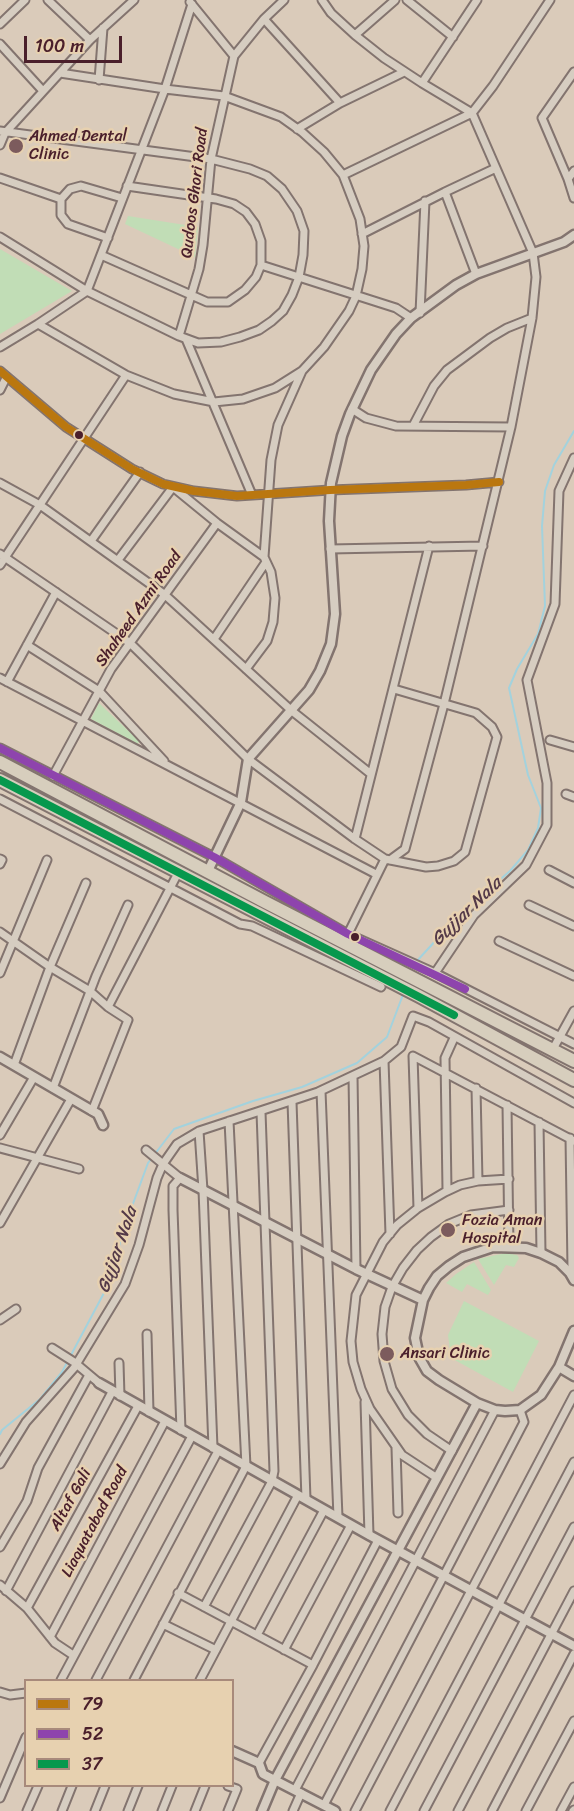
<!DOCTYPE html>
<style>
body{margin:0}
#map{position:relative;width:574px;height:1811px;overflow:hidden;background:#dacbba;font-family:Sriracha,sans-serif}
canvas{display:block}
.legend{position:absolute;left:24px;top:1679px;width:210px;height:108px;box-sizing:border-box;background:#e7d1b0;border:2px solid #a88a7b;margin:0;padding:8px 10px;list-style:none;font-size:18px;color:#4a1f2b}
.legend li{display:flex;align-items:center;gap:12px;height:30px}
.legend b{width:30px;border:2px solid #a88a7b}
.scale{position:absolute;left:24px;top:36px;width:98px;height:27px;box-sizing:border-box;border:3px solid #4a1f2b;border-top:0;padding-left:8px;font-size:18px;line-height:21px;white-space:nowrap;color:#4a1f2b;-webkit-text-stroke:4px #e7d1b0;paint-order:stroke}
</style>
<div id="map">
<canvas width="574" height="1811"></canvas>
<ul class="legend">
<li><b style="height:8px;background:#ba770f"></b>79</li>
<li><b style="height:8px;background:#8e44ad"></b>52</li>
<li><b style="height:8px;background:#07984d"></b>37</li>
</ul>
<div class="scale">100 m</div>
</div>
<script>
const ctx = document.querySelector('canvas').getContext('2d');
ctx.lineJoin = 'round';
function fill(path, color) {
  ctx.fillStyle = color;
  ctx.fill(path, 'evenodd');
}
function toPath(rows) {
  const path = new Path2D();
  for (const r of rows) {
    path.moveTo(r[0], r[1]);
    for (let i = 2; i < r.length; i += 2) path.lineTo(r[i], r[i + 1]);
  }
  return path;
}
function trace(path, color, width, dash) {
  ctx.strokeStyle = color;
  ctx.lineWidth = width;
  ctx.lineCap = dash ? 'butt' : 'round';
  ctx.setLineDash(dash || []);
  ctx.stroke(path);
}
function write(font, color, halo, rows, align = 'center') {
  ctx.font = font + ' Sriracha,sans-serif';
  ctx.lineWidth = 5;
  ctx.setLineDash([]);
  ctx.textBaseline = 'middle';
  ctx.strokeStyle = halo;
  ctx.fillStyle = color;
  for (const [text, x, y, turn = 0] of rows) {
    ctx.save();
    ctx.translate(x, y);
    ctx.rotate((+turn || 0) * Math.PI / 180);
    ctx.textAlign = isNaN(turn) ? turn : align;
    if (halo) ctx.strokeText(text, 0, 0);
    ctx.fillText(text, 0, 0);
    ctx.restore();
  }
}
const green = toPath([
 [128,216,198,227,195,257,125,224],
 [0,249,72,291,0,334],
 [99,703,139,741,138,744,91,719],
 [506,1253,517,1255,519,1258,514,1267,506,1265,494,1285,478,1259],
 [474,1262,491,1290,488,1295,467,1284,462,1292,446,1283,456,1274],
 [464,1301,539,1341,513,1392,451,1358,448,1335]
]);
const stream = toPath([
 [416,962,459,915,510,871,528,850,538,828,541,808,528,775,509,688,517,669,538,634,545,606,542,526,545,491,554,465,574,431],
 [0,1434,2,1430,40,1399,62,1372,105,1291,127,1220,148,1163,174,1129,253,1101,302,1087,357,1063,387,1037,404,992]
]);
const minor = toPath([
 [48,0,90,40],
 [322,0,331,13,355,35,384,58,422,83],
 [407,0,453,37],
 [190,2,234,56],
 [264,19,340,103],
 [0,24,25,0],
 [355,35,395,0],
 [0,44,43,91],
 [574,72,542,118,568,179,574,171],
 [99,80,103,28],
 [297,129,340,103,404,72],
 [0,131,211,159,250,169,267,176,282,189,297,211,304,231,303,255,299,277,292,295,283,311,272,321,259,330,240,337,221,342,198,343,179,336,87,291,0,237],
 [0,145,5,133,90,40,134,0],
 [343,175,472,113,493,86,550,0],
 [0,178,61,199,61,215,68,224,108,238],
 [568,179,574,198],
 [445,192,496,168],
 [61,199,70,189,81,186,122,198],
 [362,234,445,192,476,274],
 [101,255,207,302,228,302,245,290,256,277,261,265,261,241,255,224,246,212,234,204,216,199,127,186],
 [261,265,396,308,411,318],
 [420,313,425,201],
 [38,324,126,375,174,394,214,402,243,399,275,388,302,371,324,347,349,311,356,296,362,269,364,246,360,219,343,175,324,152,302,132,281,117,224,96,165,89,60,73],
 [179,336,199,269,203,245,211,159,234,56,264,19,284,0],
 [186,339,252,495],
 [0,347,38,324,87,291,165,89,192,4],
 [0,371,66,427,132,469,163,484,194,491,237,496,330,490,466,485,499,482],
 [0,390,6,378],
 [352,409,366,418,396,426,511,427],
 [413,426,434,386,447,370,490,338,507,328,532,318],
 [0,483,40,505,164,594,292,711,371,774],
 [91,541,140,472],
 [330,549,483,546],
 [0,554,130,643,248,759,355,839,385,859,426,867,438,866,454,861,465,852,497,737,492,727,476,713,394,689],
 [264,557,271,460,278,425,302,371],
 [118,560,173,487,217,523,264,557,271,572,275,598,273,622,267,641,246,669],
 [0,565,126,375],
 [214,639,266,562],
 [27,645,99,691,164,761],
 [0,678,376,874],
 [7,682,56,592],
 [550,740,574,747],
 [0,748,214,857,348,934,435,973,574,1044],
 [53,776,111,669,217,523],
 [566,794,574,797],
 [0,799,240,924,252,926,381,987],
 [355,839,429,546],
 [0,859,2,860,0,864],
 [390,860,405,849,444,704,511,427,532,318,536,277,533,253,472,113,422,83,477,0],
 [549,870,574,883],
 [529,905,574,926],
 [0,932,50,967,90,991,108,1007,128,1020,92,1111],
 [348,934,385,859],
 [499,941,574,976],
 [0,973,47,860],
 [435,973,474,915,526,865,547,825,547,783,527,680,555,604,559,491,574,458],
 [108,1007,178,873],
 [553,1049,574,1011],
 [384,1061,390,1234],
 [14,1065,50,967,86,883],
 [353,1076,356,1269],
 [53,1088,96,976,128,905],
 [476,1088,478,1181],
 [321,1091,338,1517],
 [292,1102,306,1499],
 [507,1105,509,1247],
 [539,1122,541,1253],
 [199,1131,203,1190,213,1448],
 [0,1135,34,1077],
 [570,1138,572,1268,570,1273],
 [0,1148,79,1169],
 [146,1150,180,1178,173,1186,173,1210,181,1430],
 [447,1190,445,1058,454,1038],
 [418,1208,413,1056,574,1141],
 [0,1223,71,1099],
 [0,1320,16,1309],
 [147,1334,149,1412],
 [52,1348,74,1362,99,1383],
 [119,1363,120,1396],
 [365,1402,369,1535],
 [396,1448,398,1513],
 [452,1451,427,1434,408,1415,392,1389,384,1361,382,1334,385,1307,392,1287,403,1268,417,1250,431,1237,449,1224,471,1215,509,1210],
 [0,1464,26,1422,74,1368,125,1284,139,1245,157,1178,163,1164,177,1144,199,1131,318,1092,384,1061,401,1047,413,1016,429,1022,574,1103],
 [437,1478,402,1455,370,1409,361,1389,353,1362,351,1341,356,1295,383,1242,397,1225,418,1208,445,1192,460,1185,478,1181,509,1179],
 [0,1547,27,1501,38,1468,89,1375],
 [0,1585,27,1608,55,1643,73,1655],
 [6,1591,112,1392],
 [178,1593,313,1665],
 [204,1607,272,1481,274,1471,261,1112],
 [27,1608,138,1406],
 [163,1624,216,1650],
 [257,1635,324,1510],
 [50,1637,165,1421],
 [284,1650,351,1525],
 [61,1680,192,1436],
 [96,1680,218,1451],
 [134,1680,246,1466,229,1121],
 [200,1680,298,1495],
 [0,1692,10,1695,26,1693],
 [259,1763,313,1665,378,1540],
 [295,1790,495,1410],
 [0,1798,26,1737],
 [324,1805,524,1422,520,1410],
 [27,1811,38,1786],
 [62,1811,72,1786],
 [95,1811,105,1786],
 [128,1811,138,1786],
 [162,1811,172,1786],
 [195,1811,205,1786],
 [228,1811,237,1789,228,1786],
 [293,1811,301,1793],
 [355,1811,574,1395],
 [390,1811,574,1462],
 [424,1811,574,1527],
 [458,1811,574,1591],
 [492,1811,574,1654],
 [526,1811,574,1721],
 [561,1811,574,1787],
 [573,1811,574,1810]
]);
const tertiary = toPath([
 [208,871,241,802,248,759,309,690,320,671,331,644,335,614,329,521,331,483,342,436,350,414,371,370,396,334,411,318,456,285,476,274,564,242,574,235],
 [0,1057,98,1114,103,1125],
 [180,1178,356,1269,423,1300],
 [574,1280,570,1273,559,1262,541,1253,526,1248,493,1247,463,1257,449,1266,437,1276,429,1288,423,1300,415,1338,419,1357,427,1371,439,1380,477,1403,495,1410,505,1411,520,1410,541,1395,559,1367,574,1331],
 [559,1367,574,1376],
 [99,1383,369,1535,574,1646],
 [232,1751,259,1763,263,1774,335,1811],
 [262,1811,275,1780,477,1403]
]);
const trunk = toPath([
 [0,762,265,902,574,1061],
 [0,780,419,996,574,1080]
]);
const bus1 = toPath([
 [0,371,66,427,132,469,163,484,194,491,237,496,330,490,466,485,499,482]
]);
const bus2 = toPath([
 [0,748,214,857,348,934,465,989]
]);
const bus3 = toPath([
 [0,780,454,1015]
]);
const markers = [
 [16,146,8,"#7c5b5d"],
 [79,435,5,"#4a1f2b"],
 [355,937,5,"#4a1f2b"],
 [448,1230,8,"#7c5b5d"],
 [387,1354,8,"#7c5b5d"]
];
const poiNames = [
 ["Ahmed Dental",29,137],
 ["Clinic",29,155],
 ["Fozia Aman",462,1221],
 ["Hospital",462,1239],
 ["Ansari Clinic",400,1354]
];
const streetNames = [
 ["Qudoos Ghori Road",195,193,-83],
 ["Shaheed Azmi Road",139,609,-55],
 ["Altaf Gali",71,1500,-61],
 ["Liaquatabad Road",95,1522,-62]
];
const waterNames = [
 ["Gujjar Nala",467,912,-44],
 ["Gujjar Nala",118,1250,-71]
];
fill(green, '#c1ddb6');
trace(stream, '#a3d2dd', 2);
trace(minor, '#83746f', 11);
trace(tertiary, '#83746f', 13);
trace(trunk, '#83746f', 16);
trace(minor, '#d6cdc1', 7);
trace(tertiary, '#d6cdc1', 8);
trace(trunk, '#d7cebd', 12);
trace(bus1, '#ba770f', 8);
trace(bus2, '#8e44ad', 8);
trace(bus3, '#07984d', 8);
for (const [x, y, r, color] of markers) {
  const dot = new Path2D();
  dot.arc(x, y, r, 0, 2 * Math.PI);
  ctx.fillStyle = color;
  ctx.fill(dot);
  trace(dot, '#e7d1b0', 2);
}
write('16px', '#4a1f2b', '#e7d1b0', poiNames, 'left');
write('16px', '#4a1f2b', '#e7d1b0', streetNames);
write('italic 18px', '#543a48', '#e7d1b0', waterNames);
</script>
